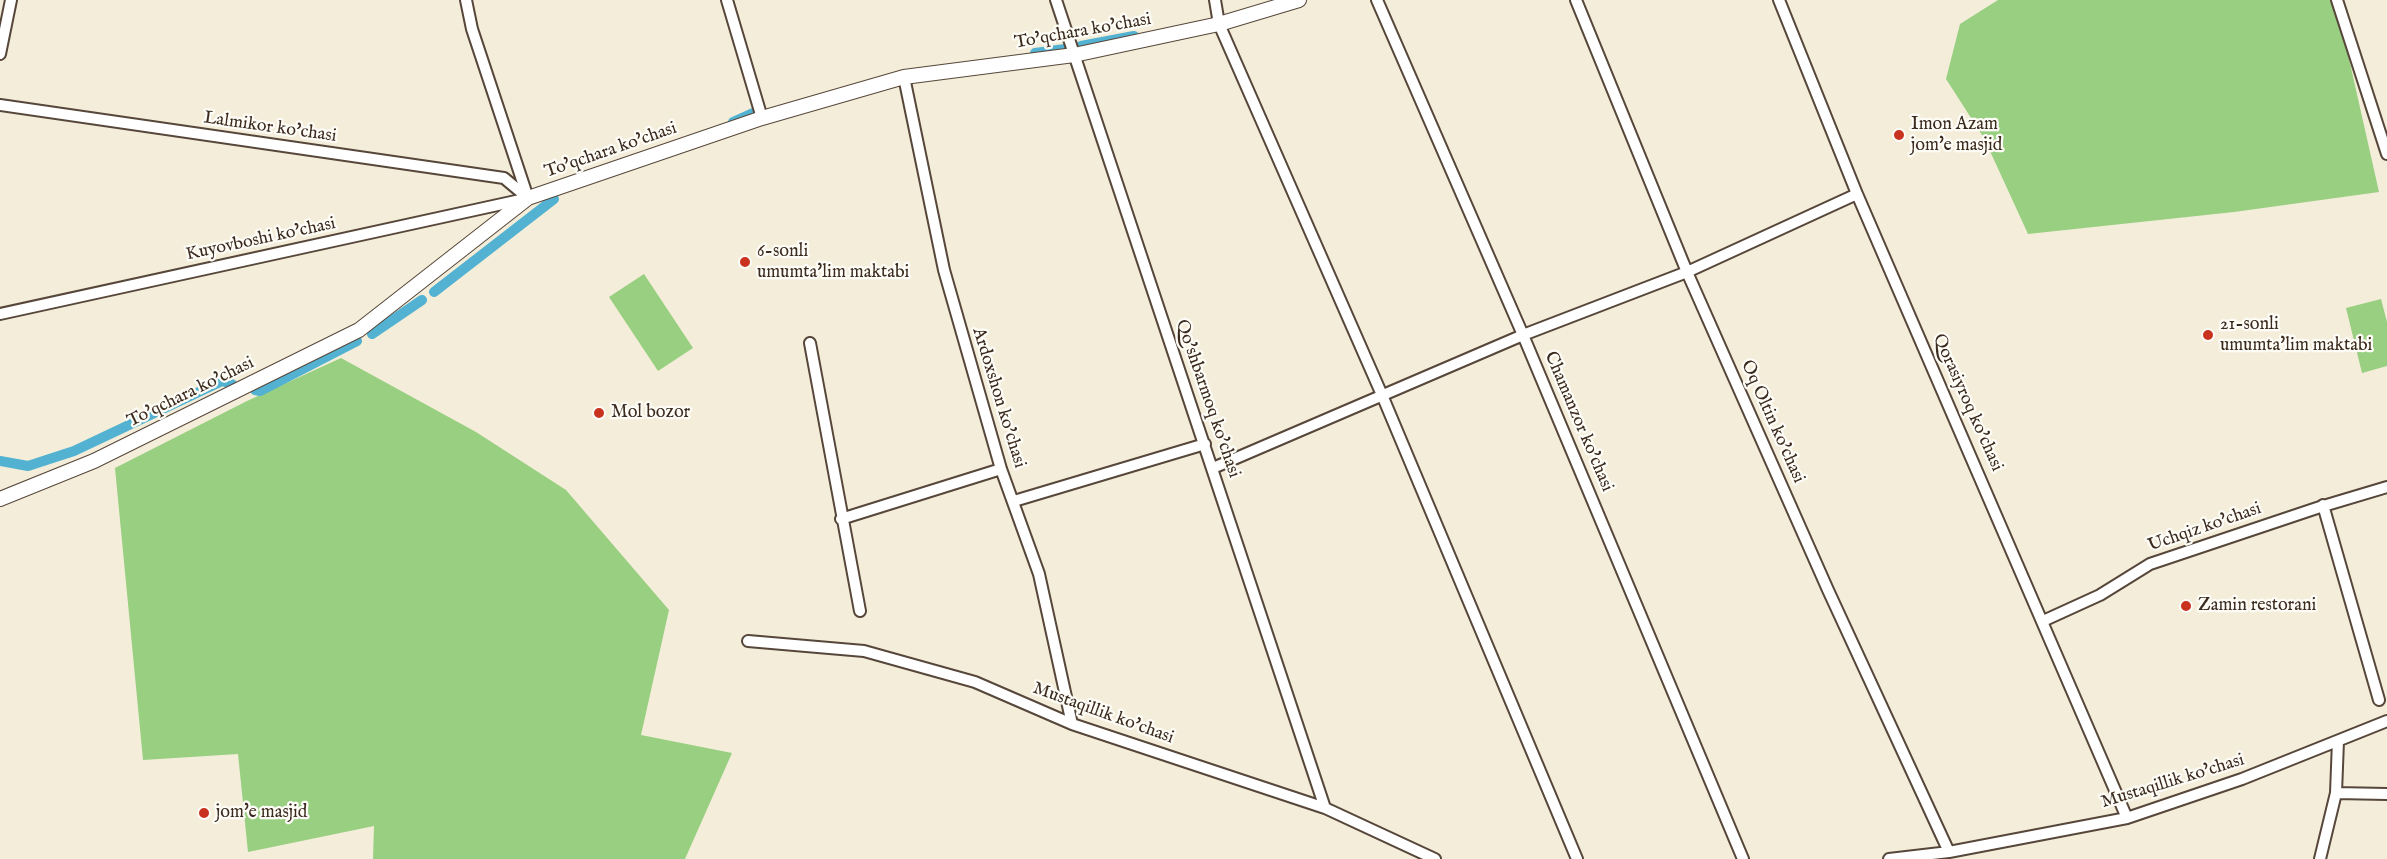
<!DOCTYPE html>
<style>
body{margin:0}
canvas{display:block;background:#f3edd9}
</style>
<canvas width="2387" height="859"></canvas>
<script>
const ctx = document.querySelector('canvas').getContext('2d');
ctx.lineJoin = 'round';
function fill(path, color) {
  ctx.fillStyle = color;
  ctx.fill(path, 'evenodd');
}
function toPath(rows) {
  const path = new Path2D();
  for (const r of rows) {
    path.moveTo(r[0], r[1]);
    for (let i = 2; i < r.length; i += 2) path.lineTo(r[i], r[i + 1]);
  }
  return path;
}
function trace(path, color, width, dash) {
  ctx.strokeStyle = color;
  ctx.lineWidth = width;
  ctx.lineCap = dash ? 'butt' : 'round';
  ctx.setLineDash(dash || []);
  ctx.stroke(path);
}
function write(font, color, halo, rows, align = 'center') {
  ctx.font = font + ' "IM FELL English",serif';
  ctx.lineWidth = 4.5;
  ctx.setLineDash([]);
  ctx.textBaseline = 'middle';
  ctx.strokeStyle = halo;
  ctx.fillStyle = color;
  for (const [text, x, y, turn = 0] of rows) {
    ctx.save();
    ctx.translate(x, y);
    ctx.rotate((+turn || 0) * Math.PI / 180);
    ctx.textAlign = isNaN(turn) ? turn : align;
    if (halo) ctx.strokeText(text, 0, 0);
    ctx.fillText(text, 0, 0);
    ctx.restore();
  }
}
const green = toPath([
 [1998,0,2330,0,2345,41,2379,192,2234,212,2028,234,1984,138,1946,79,1960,24],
 [644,274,693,348,658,371,609,297],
 [2381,299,2387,322,2387,366,2362,373,2346,308],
 [341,358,476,432,566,490,669,610,641,735,732,753,685,859,373,859,374,826,248,852,238,754,143,760,115,468,247,401]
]);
const canal = toPath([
 [1081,46,1134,36],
 [1035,53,1065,49],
 [733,122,753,113],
 [434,292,554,199],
 [372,334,422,300],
 [255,390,260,391,357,341],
 [0,461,28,466,74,451,222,381,232,384]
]);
const minor = toPath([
 [466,0,472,29,528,198],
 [727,0,762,118],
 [1056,0,1325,808],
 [1215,0,1219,24,1382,395,1577,859],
 [1377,0,1523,335,1743,859],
 [1576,0,1687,272,1828,590,1949,852],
 [1779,0,1857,194,2127,818],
 [2337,0,2387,154],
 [0,54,11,0],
 [904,77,944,270,1001,469,1039,574,1072,724],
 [0,105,504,178,528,198],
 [0,314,525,199],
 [810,343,860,611],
 [1213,468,1523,335,1687,272,1857,194],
 [1014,501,1205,444],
 [2323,505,2379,700],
 [841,519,1001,469],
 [2043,621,2100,595,2150,564,2320,507,2387,487],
 [748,641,864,651,975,682,1072,724,1325,808,1435,859],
 [2336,793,2387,794],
 [1889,859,1949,852,2127,818,2242,779,2387,721],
 [2320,859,2336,793,2338,741]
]);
const tertiary = toPath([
 [0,499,94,461,359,330,528,198,762,118,904,77,1074,55,1219,24,1299,0]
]);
const markers = [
 [1899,135,6,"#c8321e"],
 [745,262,6,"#c8321e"],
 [2208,335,6,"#c8321e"],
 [599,413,6,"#c8321e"],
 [2186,606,6,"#c8321e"],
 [204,813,6,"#c8321e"]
];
const streetNames = [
 ["To'qchara ko'chasi",1083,32,-10],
 ["Lalmikor ko'chasi",270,128,8],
 ["To'qchara ko'chasi",611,151,-19],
 ["Kuyovboshi ko'chasi",261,240,-12],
 ["To'qchara ko'chasi",191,393,-26],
 ["Ardoxshon ko'chasi",998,398,73],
 ["Qo'shbarmoq ko'chasi",1207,399,71],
 ["Qorasiyroq ko'chasi",1967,403,66],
 ["Chamanzor ko'chasi",1578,422,67],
 ["Oq Oltin ko'chasi",1772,422,66],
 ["Uchqiz ko'chasi",2205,528,-19],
 ["Mustaqillik ko'chasi",1103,714,20],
 ["Mustaqillik ko'chasi",2173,782,-17]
];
const poiNames = [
 ["Imon Azam",1911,125],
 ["jom'e masjid",1911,146],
 ["6-sonli",757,252],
 ["umumta'lim maktabi",757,273],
 ["21-sonli",2220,325],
 ["umumta'lim maktabi",2220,346],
 ["Mol bozor",611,413],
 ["Zamin restorani",2198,606],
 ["jom'e masjid",216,813]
];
fill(green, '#99cf81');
trace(canal, '#53b2d1', 10);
trace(minor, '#57473a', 14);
trace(tertiary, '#57473a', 16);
trace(minor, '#fff', 10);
trace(tertiary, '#fff', 14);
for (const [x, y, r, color] of markers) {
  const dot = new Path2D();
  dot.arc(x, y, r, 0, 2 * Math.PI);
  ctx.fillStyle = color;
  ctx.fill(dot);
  trace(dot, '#fdfcf7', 2);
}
write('18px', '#3b2a1e', '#fdfcf7', streetNames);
write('18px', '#3b2a1e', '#fdfcf7', poiNames, 'left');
</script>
